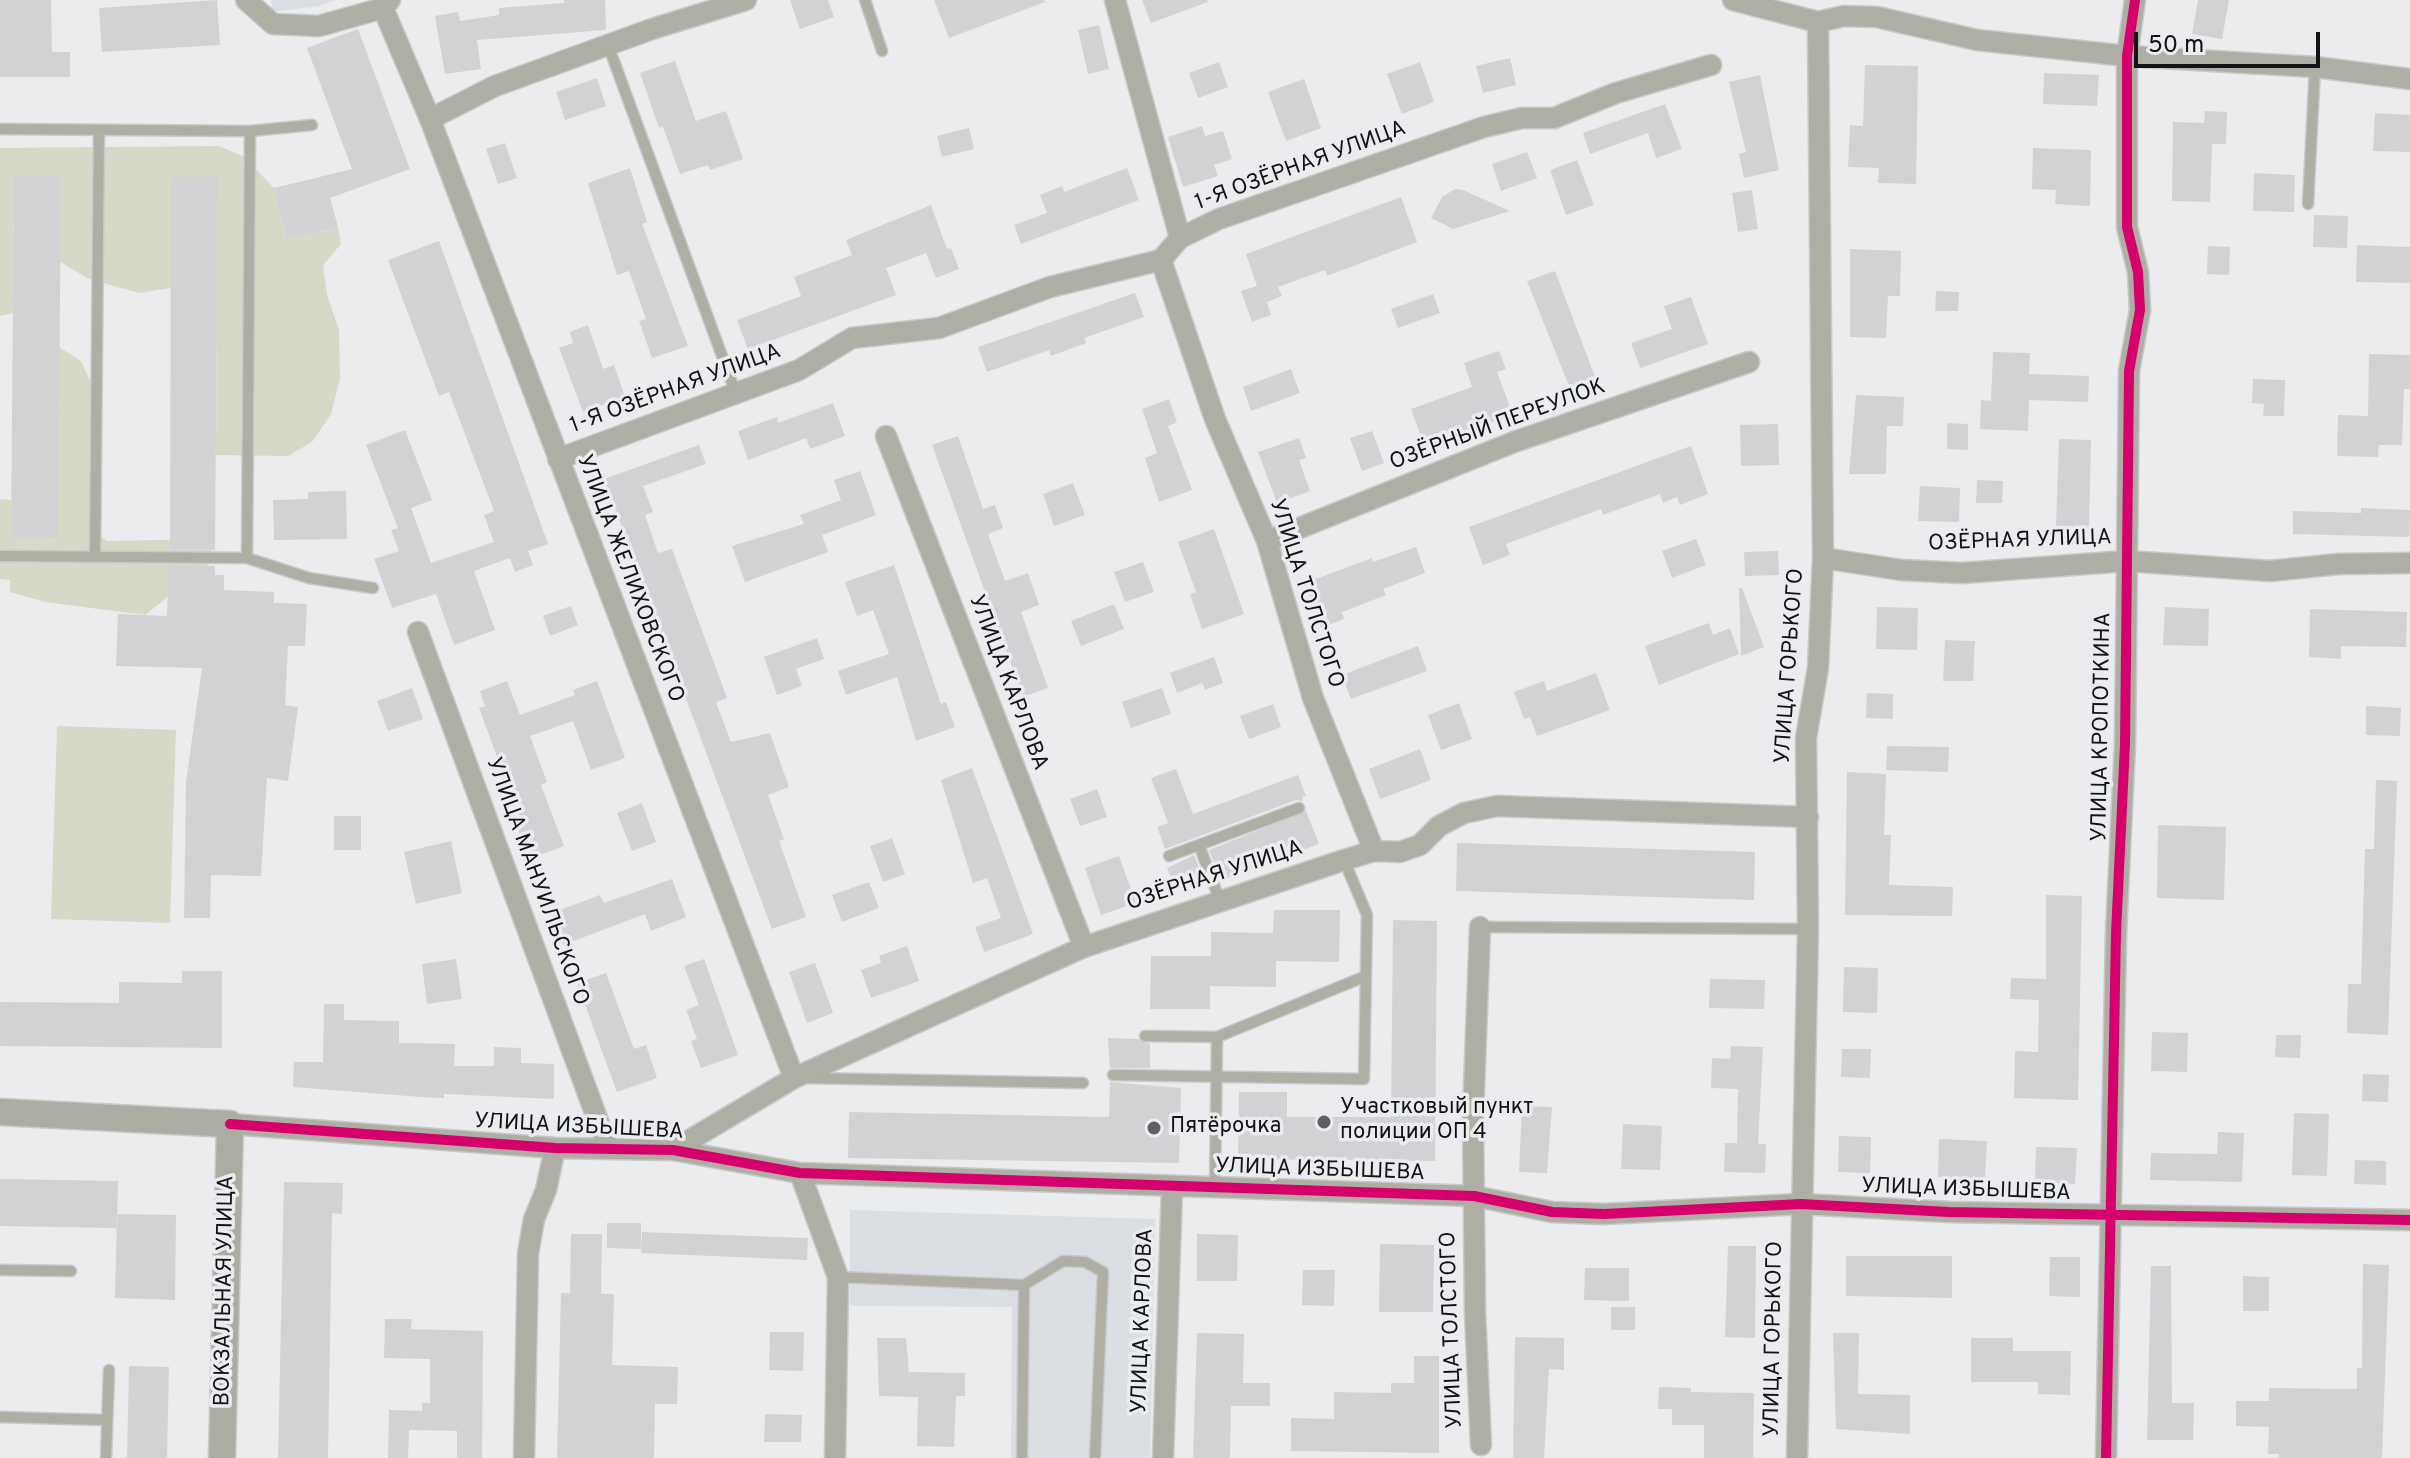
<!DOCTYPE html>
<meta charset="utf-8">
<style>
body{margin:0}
#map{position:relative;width:2410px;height:1458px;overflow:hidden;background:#ebecee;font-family:Overpass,sans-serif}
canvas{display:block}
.scale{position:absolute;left:2134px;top:32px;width:186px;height:36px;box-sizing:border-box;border:4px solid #121314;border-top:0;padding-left:10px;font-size:24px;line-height:28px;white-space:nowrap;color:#121314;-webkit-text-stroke:6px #eaecef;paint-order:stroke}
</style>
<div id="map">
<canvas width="2410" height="1458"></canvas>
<div class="scale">50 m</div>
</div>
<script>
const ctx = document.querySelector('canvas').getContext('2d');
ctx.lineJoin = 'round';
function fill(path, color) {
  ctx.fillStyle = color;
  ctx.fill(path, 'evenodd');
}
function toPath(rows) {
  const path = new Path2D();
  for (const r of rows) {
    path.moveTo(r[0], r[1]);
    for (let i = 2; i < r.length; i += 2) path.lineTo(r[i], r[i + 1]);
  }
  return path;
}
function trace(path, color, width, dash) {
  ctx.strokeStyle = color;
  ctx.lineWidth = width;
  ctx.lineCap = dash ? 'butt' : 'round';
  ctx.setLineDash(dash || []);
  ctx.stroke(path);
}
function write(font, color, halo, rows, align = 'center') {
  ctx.font = font + ' Overpass,sans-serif';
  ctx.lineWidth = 7;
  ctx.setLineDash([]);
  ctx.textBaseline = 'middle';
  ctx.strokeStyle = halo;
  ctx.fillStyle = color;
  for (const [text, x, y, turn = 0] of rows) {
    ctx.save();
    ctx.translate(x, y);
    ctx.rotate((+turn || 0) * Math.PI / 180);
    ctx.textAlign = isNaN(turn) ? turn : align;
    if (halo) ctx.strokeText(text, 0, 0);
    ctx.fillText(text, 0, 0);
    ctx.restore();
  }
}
const built = toPath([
 [271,0,336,0,320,6,272,12],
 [850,1210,1155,1219,1150,1458,1011,1458,1012,1307,850,1306]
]);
const green = toPath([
 [219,146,243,156,274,188,287,239,338,227,341,244,323,265,327,295,339,330,340,379,331,414,312,442,288,456,216,455,218,177,171,177,171,288,139,293,89,279,60,262,61,176,14,176,13,313,0,316,0,148],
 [59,347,81,361,93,387,89,530,107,541,215,539,208,565,145,615,45,602,10,592,10,580,0,579,0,499,11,500,11,537,58,537],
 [57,726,176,730,170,923,51,919]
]);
const building = toPath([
 [0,0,51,0,52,52,70,52,70,77,0,77],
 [217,0,220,45,102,52,99,8],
 [564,0,605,0,606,30,477,40,481,69,445,74,435,16,458,12,460,21,499,15,499,8,564,3],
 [790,0,828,0,834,17,800,29],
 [934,0,1044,0,1045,2,949,38],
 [1142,0,1207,0,1208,2,1151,23],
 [2198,0,2229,0,2222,39,2192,34],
 [1099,25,1109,69,1088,74,1078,30],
 [358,29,410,169,330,198,338,227,287,239,274,188,352,169,307,48],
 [1510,58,1516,85,1483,93,1476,66],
 [675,61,696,121,726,111,743,159,710,170,708,165,680,174,663,127,659,128,640,73],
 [1219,62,1228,87,1198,98,1189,73],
 [1420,62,1434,102,1402,114,1387,74],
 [1865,65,1918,66,1916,184,1878,183,1879,168,1848,167,1850,125,1863,126],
 [2044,73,2099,75,2097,106,2043,104],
 [1760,75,1779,170,1744,178,1739,154,1746,152,1729,82],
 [597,78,606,106,565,120,556,92],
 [1304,79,1321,128,1286,141,1268,92],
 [1665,104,1682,149,1656,158,1648,133,1590,154,1583,133],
 [2205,111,2227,112,2226,144,2212,144,2210,202,2172,201,2173,122,2204,123],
 [2375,113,2410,115,2410,152,2373,151],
 [1202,126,1205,136,1223,131,1232,159,1214,165,1218,176,1183,187,1168,137],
 [969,128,974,149,942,157,937,136],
 [505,143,517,178,498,184,486,149],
 [2033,148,2091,150,2090,206,2055,204,2056,190,2032,189],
 [1527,152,1537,178,1501,191,1492,164],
 [1577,160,1594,205,1566,215,1550,170],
 [630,168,647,222,642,224,688,346,652,358,639,321,646,319,629,271,617,275,588,183],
 [1127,168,1139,200,1021,244,1014,225,1047,213,1040,195,1062,186,1064,192],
 [2254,173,2295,175,2294,212,2253,211],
 [14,175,61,176,58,538,11,537],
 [171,177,218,177,215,550,170,549],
 [1455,189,1463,190,1510,211,1453,229,1431,218,1442,197],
 [1752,190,1758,229,1738,232,1732,193],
 [1401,197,1417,242,1327,276,1325,270,1278,287,1282,296,1267,302,1271,315,1252,322,1241,291,1257,286,1246,254],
 [931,205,947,249,951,248,959,269,936,278,926,253,886,268,896,295,748,349,737,320,801,296,794,277,852,255,846,240],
 [2314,215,2348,216,2347,248,2313,247],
 [439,241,548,544,528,551,533,565,515,572,510,558,474,571,495,630,454,645,436,594,392,608,374,559,399,551,391,530,398,528,366,445,405,430,432,500,411,508,431,563,494,542,484,515,494,511,449,392,439,396,388,260],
 [2357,245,2410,247,2410,283,2356,282],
 [2208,246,2230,247,2229,275,2207,274],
 [1850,249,1901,251,1900,296,1888,296,1886,338,1850,337],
 [1555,271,1597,382,1571,391,1527,281],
 [1936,291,1959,292,1958,311,1935,311],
 [1135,293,1144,317,1084,338,1086,343,1051,356,1049,350,987,372,978,347],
 [1433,294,1440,313,1398,328,1391,309],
 [1691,297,1708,344,1640,368,1631,343,1672,329,1664,306],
 [588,325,603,369,614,365,625,397,583,412,559,348,573,343,570,332],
 [1499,351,1506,369,1497,372,1513,415,1424,445,1411,409,1472,387,1464,363],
 [1993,352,2030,353,2029,374,2089,376,2088,402,2029,400,2028,431,1980,429,1981,400,1991,401],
 [2369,354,2410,355,2410,389,2404,389,2402,445,2379,445,2378,457,2337,456,2338,415,2368,416],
 [1291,369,1300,393,1251,411,1243,387],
 [2253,379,2285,380,2284,416,2263,416,2264,404,2252,403],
 [1856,395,1904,397,1903,426,1887,426,1886,474,1849,474],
 [1169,399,1177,422,1168,426,1192,490,1159,502,1145,458,1157,453,1142,409],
 [833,403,845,436,810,449,806,438,748,460,738,431,777,417,778,423],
 [1947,423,1968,424,1968,450,1947,449],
 [1778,424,1779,465,1741,466,1740,425],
 [1372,431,1384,463,1362,471,1350,438],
 [958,436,983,509,995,505,1003,528,988,534,1005,581,1028,573,1039,605,1021,612,1048,688,1023,697,932,445],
 [1299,438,1306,458,1299,460,1310,491,1277,503,1258,452],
 [2059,439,2091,440,2089,527,2056,526],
 [699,445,706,464,643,486,653,512,645,515,658,553,672,549,727,698,716,702,731,742,770,733,789,787,768,795,784,839,779,841,806,917,772,929,604,479],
 [1691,446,1708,494,1680,505,1677,497,1663,503,1660,494,1603,515,1601,509,1506,544,1510,555,1483,565,1469,527],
 [860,471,876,515,822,535,828,552,745,582,732,546,804,524,800,515,841,500,834,480],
 [1977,480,2003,481,2002,503,1976,503],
 [1073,483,1085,515,1054,526,1043,494],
 [1920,486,1960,488,1959,522,1918,521],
 [346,491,347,539,274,540,273,500,308,499,308,492],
 [2361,508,2410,510,2409,537,2293,534,2293,511,2361,513],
 [1214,529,1244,614,1202,629,1190,594,1196,592,1178,542],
 [1696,539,1706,565,1672,578,1662,551],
 [1416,547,1425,573,1383,589,1386,595,1342,612,1344,619,1321,628,1305,583,1372,558,1373,562],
 [1778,551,1779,575,1745,576,1744,552],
 [1143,562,1154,592,1125,602,1114,572],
 [169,565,215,566,215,575,224,575,224,590,274,592,274,603,307,604,305,646,288,646,285,705,298,707,288,781,267,778,261,876,211,875,210,918,184,918,186,782,202,668,116,666,118,614,167,616],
 [894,565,941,704,946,702,955,727,916,741,897,677,846,695,838,671,889,654,873,610,857,616,845,582],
 [1739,588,1742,588,1764,647,1741,656],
 [1114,604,1124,629,1081,646,1071,621],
 [571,606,578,625,550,636,543,616],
 [1877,607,1918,608,1917,650,1876,649],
 [2165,607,2209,609,2208,646,2163,645],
 [2310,609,2407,612,2406,647,2341,646,2341,659,2309,657],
 [1709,623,1713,635,1730,628,1739,654,1659,685,1645,646],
 [817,638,824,659,796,669,802,686,777,695,764,657],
 [1945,640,1975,641,1973,681,1943,681],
 [1418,646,1427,671,1351,699,1342,675],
 [1214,657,1223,683,1205,690,1202,683,1177,693,1170,673],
 [1596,673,1610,710,1537,736,1530,717,1524,719,1514,692,1544,681,1547,691],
 [507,681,520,715,575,695,573,690,597,681,625,758,591,770,573,721,530,736,547,782,541,785,564,846,529,859,516,824,521,822,479,708,485,706,480,691],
 [412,688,423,719,388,731,377,701],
 [1162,688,1171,714,1131,728,1122,702],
 [1867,693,1893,694,1893,719,1866,718],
 [1459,703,1472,739,1441,750,1428,715],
 [1273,704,1281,727,1249,739,1240,716],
 [2366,706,2401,708,2400,736,2366,735],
 [1887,746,1949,747,1948,772,1886,770],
 [1420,749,1431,780,1380,799,1369,769],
 [972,768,1033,934,984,952,975,927,1001,918,987,878,973,883,941,780],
 [1176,769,1193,814,1298,775,1306,796,1302,797,1303,801,1296,800,1165,849,1157,827,1168,823,1151,778],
 [1847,772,1886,774,1884,835,1891,835,1889,885,1953,887,1952,916,1845,915],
 [2376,780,2397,781,2388,1035,2347,1033,2348,984,2361,984,2365,849,2374,849],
 [1097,789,1107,817,1080,826,1070,799],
 [642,803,656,842,632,851,617,813],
 [1306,811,1319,844,1227,878,1225,870,1218,873,1209,850],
 [334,816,361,816,361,850,334,850],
 [2158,825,2226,827,2224,900,2157,898],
 [892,838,905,874,883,882,870,846],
 [451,841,462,893,416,904,404,852],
 [1457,843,1755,852,1754,900,1456,891],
 [1194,855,1203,878,1175,888,1167,868],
 [1119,856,1136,903,1101,915,1085,868],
 [672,879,686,917,651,931,645,914,563,945,552,913,600,895,604,903],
 [869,882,879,908,842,922,832,895],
 [2046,895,2082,896,2078,1100,2014,1098,2015,1051,2038,1052,2039,1000,2010,999,2011,978,2046,979],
 [1274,910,1340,910,1339,962,1276,961,1276,987,1210,986,1210,1009,1150,1009,1151,956,1211,956,1211,932,1273,933],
 [1393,920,1437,921,1435,1161,1238,1159,1239,1092,1287,1092,1287,1117,1391,1117],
 [907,946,919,981,871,998,861,970,881,963,879,956],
 [456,959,462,999,427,1004,422,964],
 [704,959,738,1055,701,1068,691,1041,697,1039,686,1010,699,1005,684,966],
 [815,963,833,1013,807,1023,789,972],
 [1844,967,1878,968,1877,1013,1843,1012],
 [182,971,222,971,222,1048,0,1046,0,1002,119,1003,119,982,182,983],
 [606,973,634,1049,646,1045,657,1078,617,1092,577,983],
 [1710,979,1765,980,1764,1009,1709,1008],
 [324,1004,344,1004,344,1020,399,1021,399,1043,455,1044,454,1066,494,1066,494,1047,521,1048,521,1063,554,1064,554,1099,444,1094,444,1098,421,1097,293,1087,294,1062,323,1062],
 [2152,1032,2188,1033,2187,1072,2151,1071],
 [2276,1035,2301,1035,2300,1058,2275,1057],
 [1108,1038,1138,1039,1150,1044,1150,1068,1110,1068],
 [1731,1046,1763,1047,1758,1144,1766,1144,1765,1173,1724,1172,1725,1143,1737,1143,1738,1089,1711,1088,1712,1058,1730,1059],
 [1842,1049,1871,1049,1870,1078,1841,1077],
 [2363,1074,2389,1075,2388,1102,2362,1101],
 [1110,1082,1181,1088,1179,1163,848,1158,849,1112,1109,1117],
 [1522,1106,1552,1107,1547,1173,1519,1172],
 [2294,1113,2329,1114,2327,1176,2292,1175],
 [1623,1124,1662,1126,1660,1170,1621,1169],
 [2218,1132,2244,1133,2242,1182,2150,1180,2151,1153,2217,1154],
 [1839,1136,1871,1137,1870,1173,1838,1172],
 [1939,1139,1987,1141,1985,1179,1938,1177],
 [2036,1147,2077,1148,2075,1184,2035,1183],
 [2355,1160,2386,1161,2386,1185,2354,1184],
 [0,1179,118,1181,117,1228,0,1226],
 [284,1182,343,1183,342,1214,332,1213,328,1458,278,1458],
 [117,1214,176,1215,175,1300,115,1298],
 [607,1223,641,1223,641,1249,607,1248],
 [642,1232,808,1238,807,1260,641,1253],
 [571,1234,602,1234,601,1294,614,1294,612,1365,678,1367,677,1404,655,1404,654,1458,557,1458,561,1293,570,1293],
 [1197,1234,1238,1235,1237,1281,1197,1281],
 [1380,1244,1434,1245,1433,1312,1379,1312],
 [1728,1246,1756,1246,1755,1338,1725,1337],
 [1846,1256,1952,1256,1952,1298,1846,1296],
 [2050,1257,2080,1257,2080,1297,2049,1296],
 [2363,1264,2389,1265,2382,1458,2279,1458,2279,1454,2268,1454,2269,1427,2236,1426,2236,1401,2269,1401,2269,1388,2357,1389,2357,1368,2362,1368],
 [2151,1266,2171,1266,2172,1403,2194,1403,2193,1440,2147,1440],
 [1585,1268,1629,1268,1629,1301,1584,1300],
 [1303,1270,1335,1270,1334,1306,1302,1305],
 [2243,1276,2269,1277,2269,1311,2243,1311],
 [1611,1307,1635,1307,1635,1330,1611,1330],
 [385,1319,412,1319,411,1329,483,1331,482,1458,457,1458,457,1431,409,1430,408,1458,388,1458,389,1410,422,1411,422,1403,430,1403,430,1359,384,1358],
 [770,1332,804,1332,803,1371,769,1370],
 [1197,1333,1244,1334,1243,1383,1270,1383,1270,1406,1231,1406,1230,1458,1193,1458],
 [1833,1333,1859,1333,1858,1394,1910,1395,1910,1434,1836,1429],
 [1515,1337,1564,1338,1564,1370,1549,1369,1544,1458,1513,1458],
 [877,1338,906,1338,909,1372,965,1373,965,1396,956,1396,954,1447,917,1446,918,1397,879,1396],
 [1971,1338,2013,1338,2013,1351,2071,1351,2070,1395,2038,1394,2038,1382,1971,1382],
 [1414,1356,1439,1356,1439,1453,1291,1451,1291,1418,1334,1419,1334,1392,1391,1393,1391,1383,1414,1383],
 [129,1366,169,1367,167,1458,127,1458],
 [1659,1387,1691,1388,1691,1392,1754,1393,1753,1458,1704,1458,1704,1425,1672,1425,1672,1409,1658,1409],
 [765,1414,802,1415,801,1442,764,1442]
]);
const service = toPath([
 [865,0,882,51],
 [608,45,736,394],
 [0,129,250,131,247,558,0,556],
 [250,131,312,125],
 [2308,204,2315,67],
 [95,556,99,130],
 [247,558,309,578,373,588],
 [1199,845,1220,901],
 [1169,856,1299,808],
 [1480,927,1808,929],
 [1145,1036,1217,1037,1215,1187],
 [1217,1037,1366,976],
 [1113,1075,1364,1079,1367,915,1344,860],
 [804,1078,1083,1083],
 [0,1270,71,1271],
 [838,1277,1024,1285,1063,1261,1085,1262,1103,1272,1095,1458],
 [0,1417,107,1420],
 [106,1458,109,1370],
 [1022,1458,1024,1285]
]);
const minor = toPath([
 [246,0,273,24,319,26,383,8,390,0],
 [1115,0,1180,238],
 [1733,0,1818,22,1844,16,1877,17,1977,40,2127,56,2315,67,2410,79],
 [383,8,430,119,794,1078],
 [430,119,495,86,652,29,746,0],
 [1161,260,1215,419,1267,541,1313,698,1374,851],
 [886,436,1084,947],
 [558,459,799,370,852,338,939,328,1050,287,1161,260,1180,238,1219,219,1484,127,1522,118,1554,118,1616,93,1711,65],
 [1267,541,1514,442,1749,362],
 [1823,558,1901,570,1962,573,2127,561,2270,571,2338,564,2410,563],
 [418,632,608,1148],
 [1480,927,1473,1116,1475,1312,1481,1445],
 [230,1124,555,1148,673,1150,800,1173,1474,1196,1552,1212,1604,1214,1801,1204,1949,1212,2410,1220],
 [673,1150,794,1078,1084,947,1344,860,1374,851,1400,852,1420,845,1439,826,1464,813,1497,806,1808,817],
 [800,1173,838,1277,835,1458],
 [524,1458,528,1254,534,1219,546,1190,555,1148],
 [1163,1458,1172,1187],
 [1797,1458,1808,929,1806,738,1818,668,1823,558,1818,22],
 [2106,1458,2116,933,2125,744,2129,371,2140,310,2138,272,2127,227,2127,56,2135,0]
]);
const secondary = toPath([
 [0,1112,230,1124,222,1458]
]);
const cycleway = toPath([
 [230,1124,555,1148,673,1150,800,1173,1474,1196,1552,1212,1604,1214,1801,1204,1949,1212,2410,1220],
 [2106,1458,2116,933,2125,744,2129,371,2140,310,2138,272,2127,227,2127,56,2135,0]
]);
const markers = [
 [1324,1122,8,"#5e5f60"],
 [1154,1128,8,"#5e5f60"]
];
const streetNames = [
 ["1-Я ОЗЁРНАЯ УЛИЦА",1301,167,-20],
 ["1-Я ОЗЁРНАЯ УЛИЦА",676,390,-20],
 ["ОЗЁРНЫЙ ПЕРЕУЛОК",1498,426,-20],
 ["ОЗЁРНАЯ УЛИЦА",2020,542,-2],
 ["УЛИЦА ЖЕЛИХОВСКОГО",629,579,69],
 ["УЛИЦА ТОЛСТОГО",1305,594,72],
 ["УЛИЦА ГОРЬКОГО",1791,666,-86],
 ["УЛИЦА КАРЛОВА",1007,683,69],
 ["УЛИЦА КРОПОТКИНА",2103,727,-89],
 ["ОЗЁРНАЯ УЛИЦА",1215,877,-18],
 ["УЛИЦА МАНУИЛЬСКОГО",536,882,70],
 ["УЛИЦА ИЗБЫШЕВА",579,1128,3],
 ["УЛИЦА ИЗБЫШЕВА",1320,1171,2],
 ["УЛИЦА ИЗБЫШЕВА",1966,1191,2],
 ["ВОКЗАЛЬНАЯ УЛИЦА",226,1291,-89],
 ["УЛИЦА КАРЛОВА",1144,1321,-88],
 ["УЛИЦА ТОЛСТОГО",1453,1330,-92],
 ["УЛИЦА ГОРЬКОГО",1775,1339,-89]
];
const poiNames = [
 ["Участковый пункт",1340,1109],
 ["полиции ОП 4",1340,1134],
 ["Пятёрочка",1170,1128]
];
fill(built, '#dbdfe4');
fill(green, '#d8d8c9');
fill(building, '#d1d2d4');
trace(service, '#c9c9ca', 13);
trace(minor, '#c9c9ca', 23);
trace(secondary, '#c9c9ca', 29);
trace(service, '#aeaea5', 10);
trace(minor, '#aeaea5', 20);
trace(secondary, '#acaca3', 26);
trace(cycleway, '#d6006c', 10);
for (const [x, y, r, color] of markers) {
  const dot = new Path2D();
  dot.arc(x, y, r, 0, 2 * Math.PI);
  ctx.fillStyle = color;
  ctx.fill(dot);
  trace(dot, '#eaecef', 3);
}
write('22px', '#121314', '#eaecef', streetNames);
write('22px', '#121314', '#eaecef', poiNames, 'left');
</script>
